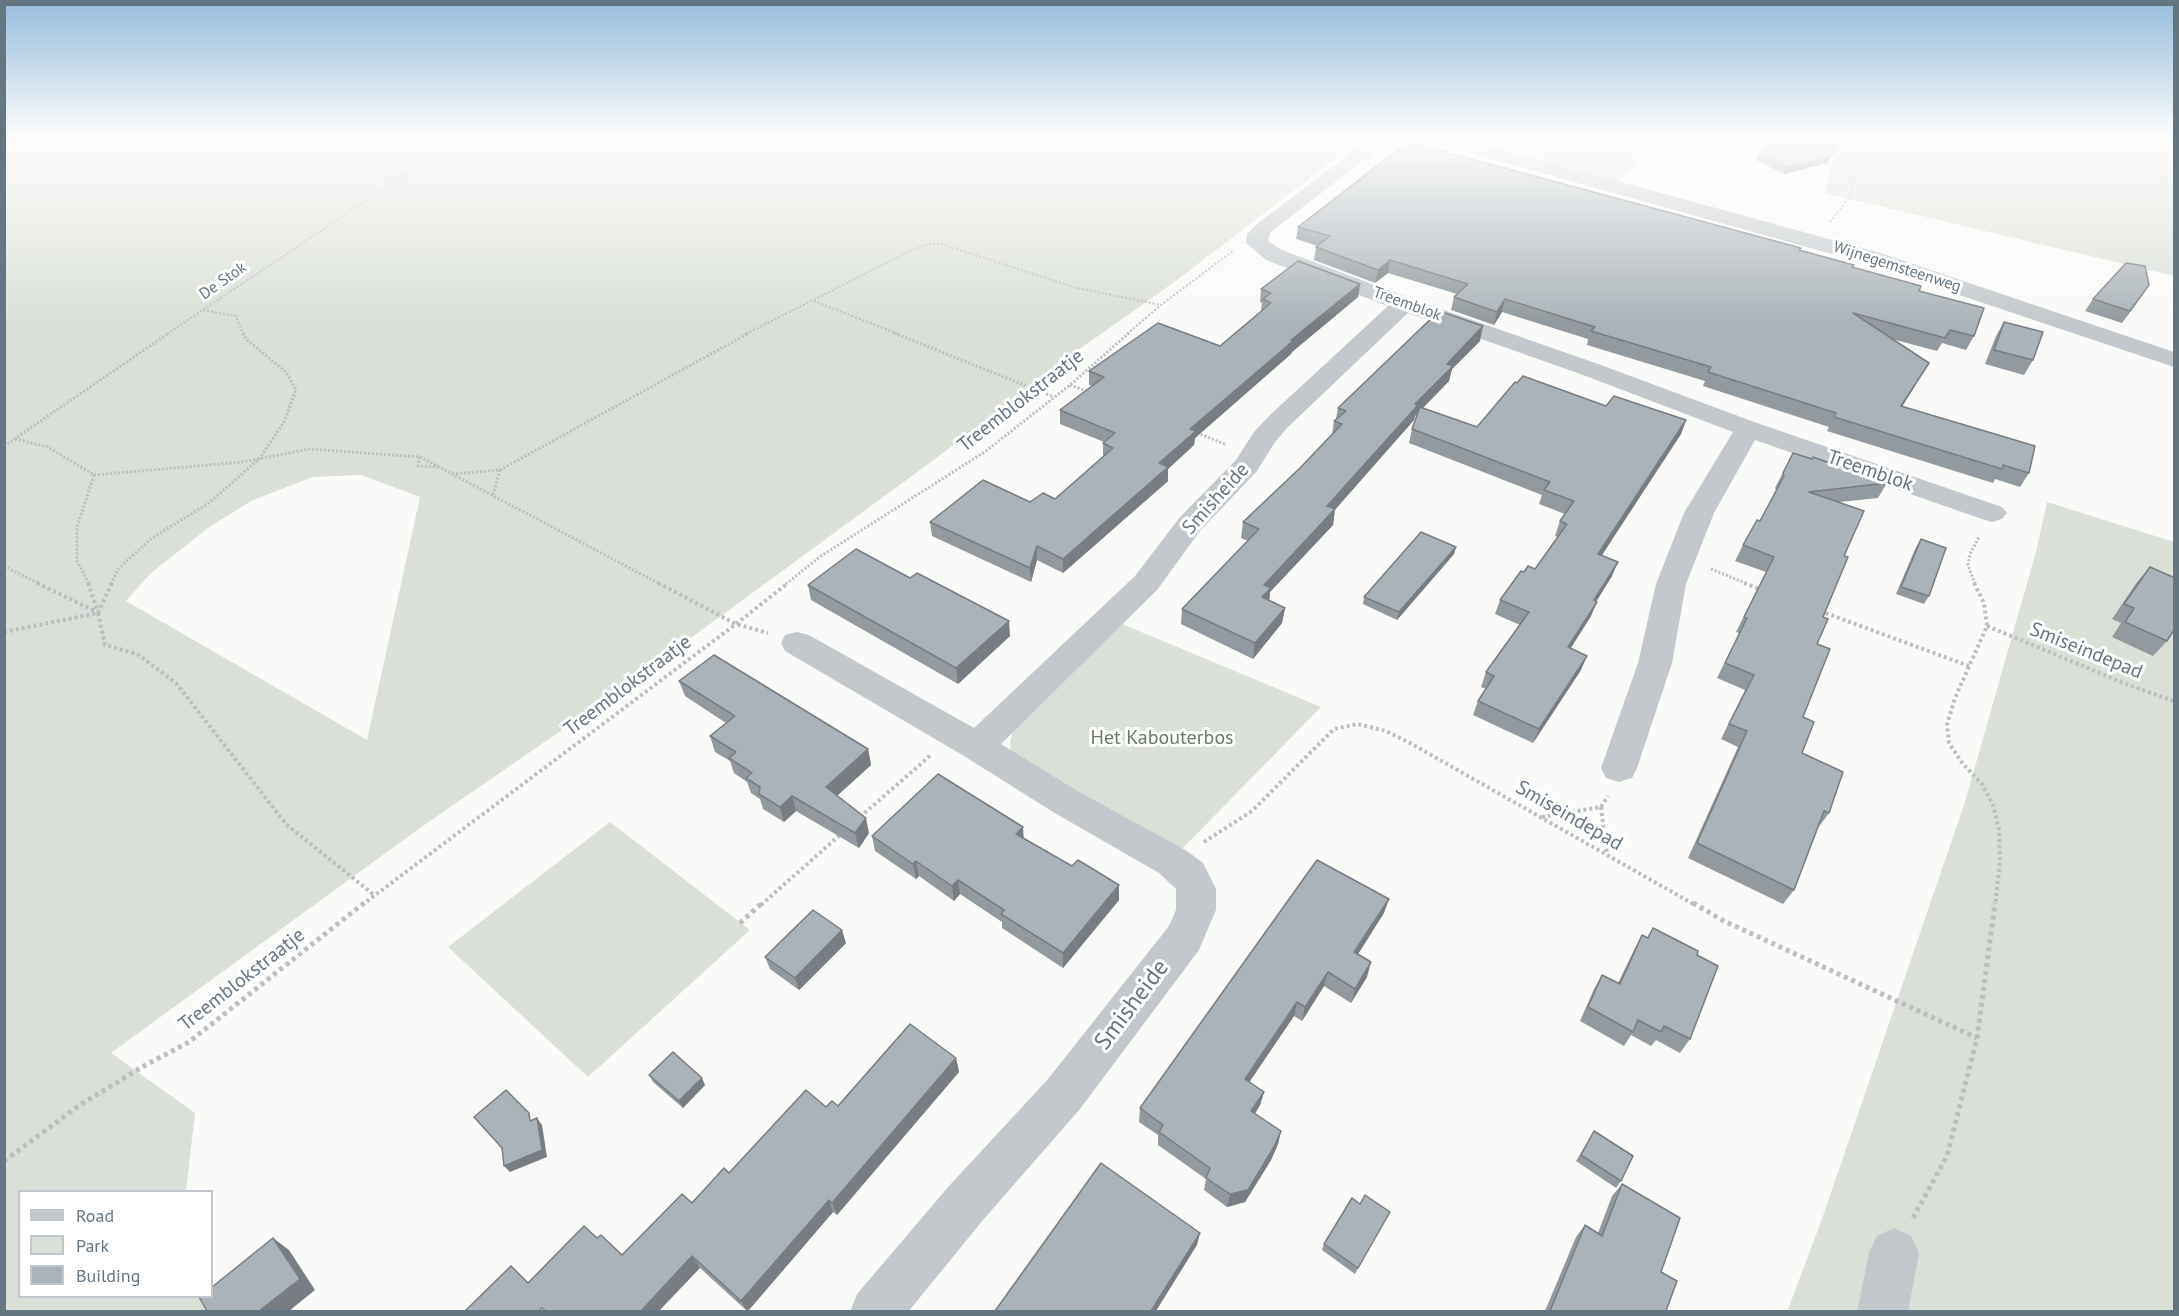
<!DOCTYPE html>
<style>
body{margin:0}
#map{position:relative;width:2179px;height:1316px;overflow:hidden;background:#fafaf8;font-family:"PT Sans",sans-serif}
canvas{display:block}
.frame{position:absolute;inset:0;border:6px solid #657683;pointer-events:none}
.legend{position:absolute;left:18px;top:1190px;width:195px;height:108px;box-sizing:border-box;background:#fff;border:2px solid #c1c8cd;margin:0;padding:8px 10px;list-style:none;font-size:18px;color:#657683}
.legend li{display:flex;align-items:center;gap:12px;height:30px}
.legend b{width:30px;border:2px solid #c1c8cd}
</style>
<div id="map">
<canvas width="2179" height="1316"></canvas>
<div class="frame"></div>
<ul class="legend">
<li><b style="height:8px;background:#c3c8cc"></b>Road</li>
<li><b style="height:16px;background:#dadfd7"></b>Park</li>
<li><b style="height:16px;background:#aab3b9"></b>Building</li>
</ul>
</div>
<script>
const ctx = document.querySelector('canvas').getContext('2d');
ctx.lineJoin = 'round';
function fill(path, color) {
  ctx.fillStyle = color;
  ctx.fill(path, 'evenodd');
}
function toPath(rows) {
  const path = new Path2D();
  for (const r of rows) {
    path.moveTo(r[0], r[1]);
    for (let i = 2; i < r.length; i += 2) path.lineTo(r[i], r[i + 1]);
  }
  return path;
}
function trace(path, color, width, dash) {
  ctx.strokeStyle = color;
  ctx.lineWidth = width;
  ctx.lineCap = dash ? 'butt' : 'round';
  ctx.setLineDash(dash || []);
  ctx.stroke(path);
}
function write(font, color, halo, rows, align = 'center') {
  ctx.font = font + ' "PT Sans",sans-serif';
  ctx.lineWidth = 6;
  ctx.setLineDash([]);
  ctx.textBaseline = 'middle';
  ctx.strokeStyle = halo;
  ctx.fillStyle = color;
  for (const [text, x, y, turn = 0] of rows) {
    ctx.save();
    ctx.translate(x, y);
    ctx.rotate((+turn || 0) * Math.PI / 180);
    ctx.textAlign = isNaN(turn) ? turn : align;
    if (halo) ctx.strokeText(text, 0, 0);
    ctx.fillText(text, 0, 0);
    ctx.restore();
  }
}
const green = toPath([
 [1361,139,1177,280,1074,353,935,459,624,687,420,828,111,1053,195,1113,186,1191,20,1192,20,1296,212,1296,212,1285,225,1312,5,1311,4,140],
 [361,475,420,497,367,740,126,601,151,573,208,528,251,501,312,477],
 [1474,139,1653,139,1619,182],
 [1721,139,2174,139,2174,276,1825,193,1836,154],
 [2047,502,2174,542,2174,1311,1787,1312,1822,1219,1965,802,2036,552],
 [1122,624,1321,707,1181,850,1011,754,1010,742,1013,730],
 [610,822,750,930,588,1077,448,947]
]);
const pathFar3 = toPath([
 [2142,139,2174,196],
 [1830,222,1849,198,1864,139],
 [814,301,898,334],
 [203,310,236,316,243,334],
 [167,334,458,139],
 [746,334,910,251,930,244,941,244,1077,288,1161,305],
 [1127,334,1161,305,1233,251]
]);
const pathFar2 = toPath([
 [894,333,1054,397],
 [1070,385,1089,392],
 [1197,433,1227,445],
 [15,439,48,447,94,475,77,527,77,561,89,584],
 [4,446,169,333],
 [420,457,418,466,438,467],
 [452,474,500,470,749,333],
 [94,475,242,462,310,449,420,457,660,584],
 [493,495,500,470],
 [4,566,40,584],
 [1711,569,1748,584],
 [111,584,118,569,152,538,209,503,260,458,284,422,296,390,286,372,246,339,243,333],
 [786,584,821,556,986,451,1070,385,1129,333],
 [1975,584,1968,565,1970,554,1979,537]
]);
const pathFar1 = toPath([
 [37,583,97,612],
 [88,583,98,612],
 [658,583,736,624,768,633],
 [1744,583,1762,590],
 [1974,583,1984,603,1987,626,1955,698,1947,725,1949,743,1963,764,1982,784,1993,805,1999,830,2000,863,1995,905],
 [1820,611,1969,666],
 [98,613,112,583],
 [1987,626,2126,684,2174,701],
 [4,632,98,613,105,645,137,654,176,683,286,824,374,895],
 [1601,807,1607,855],
 [860,817,931,755],
 [1542,817,1601,807,1608,796],
 [1204,842,1252,811,1334,729,1358,724,1386,731,1410,743,1695,905],
 [362,905,736,624,788,583],
 [761,905,841,834]
]);
const path = toPath([
 [1693,903,1724,921,1977,1038],
 [740,923,762,903],
 [4,1161,80,1105,142,1067,189,1042,364,903],
 [1913,1218,1947,1156,1977,1038,1995,903]
]);
const minor = toPath([
 [1369,139,1391,139,1272,231,1269,236,1268,241,1282,250,1412,299,1601,365,1757,423,2002,507,2007,513,2002,519,1992,522,1982,519,1755,440,1714,513,1686,584,1672,663,1637,768,1632,778,1619,782,1606,778,1601,768,1638,663,1656,584,1684,513,1733,432,1583,375,1408,313,1288,427,1275,442,1257,471,1200,531,1157,590,1001,744,1079,792,1187,851,1203,863,1216,889,1216,910,1199,950,1080,1109,983,1220,908,1312,850,1312,857,1294,949,1186,1048,1079,1169,926,1176,910,1176,889,1159,873,1053,812,964,756,785,651,781,643,785,635,797,632,809,635,974,728,1135,576,1180,517,1236,460,1254,432,1270,415,1388,306,1266,260,1246,243,1247,234,1258,223,1369,139],
 [1433,139,1465,139,1880,253,2174,352,2174,367,1864,263,1435,143,1433,139],
 [1894,1228,1911,1236,1919,1253,1908,1312,1857,1312,1869,1253,1877,1236,1894,1228]
]);
const wall = toPath([
 [1838,143,1827,163,1784,174,1756,160,1759,154],
 [1298,227,1800,251,1852,268,1919,291,1974,336,1966,350,1942,343,1937,351,1892,339,1929,363,1902,407,2029,473,2020,487,1995,479,1993,483,1827,431,1829,427,1703,386,1705,381,1587,345,1588,339,1502,312,1494,325,1451,310,1454,297,1457,294,1388,273,1375,283,1314,260,1316,247,1318,246,1296,239],
 [1360,284,1358,297,1292,352,1291,354,1195,438,1194,445,1168,469,1168,481,1063,573,1037,560,1031,582,932,536,930,522,1030,502,1055,499,1103,457,1103,443,1104,442,1060,424,1060,410,1092,386,1089,385,1089,371,1220,346,1261,311,1262,303,1260,302,1261,289],
 [2149,285,2122,323,2085,311,2093,299],
 [2004,322,2033,360,2024,375,1985,364,1996,336],
 [1480,341,1452,369,1449,381,1423,408,1477,427,1606,406,1686,420,1681,434,1601,555,1612,576,1596,601,1591,616,1570,649,1581,670,1533,743,1473,715,1478,701,1486,689,1481,687,1486,672,1520,625,1495,614,1500,600,1524,572,1535,569,1558,537,1555,536,1560,521,1565,514,1539,504,1542,495,1409,443,1412,429,1418,413,1415,416,1414,420,1335,509,1333,525,1270,592,1269,601,1285,608,1282,623,1253,659,1181,624,1182,609,1248,541,1241,538,1243,522,1300,468,1332,435,1334,421,1336,419,1338,408],
 [1793,453,1887,483,1878,498,1840,502,1844,556,1823,617,1803,717,1802,753,1829,813,1818,828,1794,890,1783,904,1688,858,1738,747,1721,739,1745,690,1717,678,1739,633,1736,632,1766,572,1735,561,1743,545,1760,521,1776,490,1775,488],
 [1921,539,1929,596,1924,604,1896,594,1916,547],
 [1456,547,1454,554,1397,620,1363,604,1364,597],
 [2150,567,2167,641,2153,656,2112,637,2121,623,2112,619,2137,582],
 [808,585,1010,636,958,684,811,600],
 [679,681,868,749,871,765,837,796,869,833,859,848,796,811,784,822,763,809,760,799,751,793,747,782,734,773,730,761,715,752,710,736,726,723,685,696],
 [872,836,1024,839,1119,900,1063,968,1002,928,1002,922,960,894,954,901,919,876,916,879,875,851],
 [1384,913,1357,954,1367,977,1351,1003,1324,986,1302,1021,1294,1016,1249,1082,1264,1092,1260,1105,1255,1114,1281,1131,1278,1144,1271,1160,1245,1202,1227,1207,1204,1190,1206,1179,1158,1145,1158,1135,1139,1122,1140,1108],
 [1653,928,1697,955,1690,1039,1680,1053,1656,1040,1651,1046,1631,1035,1624,1046,1580,1021,1594,989,1602,975,1618,983,1634,950,1642,935,1647,938],
 [846,943,799,990,770,969,765,957],
 [956,1058,959,1072,837,1215,833,1212,748,1311,747,1311,700,1268,528,1283,597,1238,622,1255,729,1173,826,1107,838,1106],
 [649,1075,705,1085,683,1108,653,1082],
 [1594,1131,1621,1181,1616,1188,1576,1161],
 [1622,1184,1661,1272,1666,1311,1545,1311,1576,1237,1585,1225,1598,1233,1612,1196],
 [1360,1204,1390,1212,1355,1274,1322,1250,1324,1244]
]);
const shadedWall = toPath([
 [1840,140,1827,163,1784,174,1787,168],
 [1390,260,1388,273,1375,283,1378,270],
 [1360,284,1358,297,1292,352,1291,354,1195,438,1194,445,1168,469,1168,481,1063,573,1063,559,1159,463,1190,429,1291,340],
 [2149,285,2141,297,2122,323,2130,311],
 [1505,299,1502,312,1494,325,1497,312],
 [1483,326,1480,341,1452,369,1449,381,1415,416,1414,420,1334,511,1335,509,1333,525,1270,592,1269,604,1260,613,1264,585,1327,506,1415,404,1447,364],
 [1929,363,1921,376,1893,420,1901,406],
 [1686,420,1681,434,1593,569,1598,554],
 [1037,546,1037,560,1031,582,1030,568],
 [1456,547,1454,554,1397,620,1399,612],
 [1618,562,1612,576,1588,615,1594,600],
 [1597,602,1591,616,1562,662,1568,647],
 [1285,608,1282,623,1253,659,1255,643],
 [1009,621,1010,636,958,684,956,668],
 [1587,656,1581,670,1533,743,1539,729],
 [868,749,871,765,829,803,826,787],
 [792,796,796,811,784,822,780,807],
 [866,818,869,833,859,848,855,833],
 [1023,827,1024,842,1016,834],
 [916,861,919,876,916,879,913,864],
 [958,880,960,894,954,901,952,886],
 [1119,885,1119,900,1063,968,1063,953],
 [1389,899,1384,913,1350,967,1354,952],
 [842,930,846,943,799,990,795,978],
 [1371,962,1367,977,1351,1003,1355,989],
 [1328,972,1324,986,1302,1021,1305,1007],
 [1297,1002,1294,1016,1242,1093,1245,1079],
 [956,1058,959,1072,837,1215,832,1203],
 [702,1078,705,1085,683,1108,679,1101],
 [1264,1092,1260,1105,1248,1124,1251,1111],
 [537,1118,542,1125,547,1157,510,1172,504,1166],
 [1281,1131,1278,1144,1271,1160,1245,1202,1227,1207,1230,1194],
 [829,1200,833,1212,748,1311,747,1311,741,1301],
 [1200,1233,1197,1245,1156,1311,1151,1311],
 [273,1238,289,1250,315,1290,289,1311,259,1311],
 [692,1256,700,1268,659,1311,641,1311]
]);
const building = toPath([
 [1777,140,1840,140,1830,157,1787,168,1759,154,1777,140],
 [1408,142,1801,248,1799,250,1854,265,1852,267,1921,286,1919,291,1984,308,1974,336,1950,330,1945,338,1853,313,1929,363,1901,406,2035,446,2029,473,2003,465,2002,469,1834,417,1836,413,1708,372,1711,367,1591,331,1595,327,1505,299,1497,312,1454,297,1468,284,1390,260,1378,270,1316,247,1330,236,1298,227,1408,142],
 [1298,261,1360,284,1291,340,1293,341,1190,429,1196,431,1159,463,1168,467,1063,559,1037,546,1030,568,930,522,983,480,1030,502,1043,493,1055,499,1113,448,1103,443,1115,433,1060,410,1104,377,1089,371,1158,323,1220,346,1271,303,1263,299,1271,293,1261,289,1298,261],
 [2126,263,2145,266,2149,285,2130,311,2093,299,2126,263],
 [1439,311,1483,326,1447,364,1453,366,1415,404,1418,405,1327,506,1335,509,1264,585,1271,588,1262,597,1285,608,1255,643,1182,609,1259,529,1243,522,1300,468,1342,424,1334,421,1346,411,1338,408,1439,311],
 [2004,322,2043,332,2033,360,1994,350,2004,322],
 [1523,376,1606,406,1614,396,1686,420,1598,554,1618,562,1594,600,1597,602,1568,647,1587,656,1539,729,1478,701,1494,676,1486,672,1529,612,1500,600,1521,571,1524,572,1528,566,1535,569,1567,524,1560,521,1574,501,1544,490,1550,482,1412,429,1420,407,1477,427,1515,382,1517,383,1523,376],
 [1793,453,1812,459,1813,457,1887,483,1809,492,1864,511,1844,556,1848,557,1823,617,1828,619,1817,644,1830,649,1803,717,1814,722,1802,753,1843,772,1829,813,1824,811,1794,890,1697,843,1747,731,1729,724,1754,675,1725,663,1747,618,1744,617,1774,557,1743,545,1757,520,1760,521,1784,476,1783,473,1793,453],
 [1421,532,1456,547,1399,612,1364,597,1421,532],
 [1921,539,1946,548,1929,596,1901,587,1921,539],
 [856,549,910,578,917,573,1009,621,956,668,808,585,856,549],
 [2150,567,2175,578,2175,628,2167,641,2125,622,2134,608,2124,604,2150,567],
 [714,655,868,749,826,787,866,818,855,833,792,796,780,807,759,794,760,787,746,778,752,773,729,758,736,752,710,736,735,716,679,681,714,655],
 [938,774,1023,827,1016,834,1072,866,1078,860,1119,885,1063,953,1001,914,1004,910,958,880,952,886,916,861,913,864,872,836,938,774],
 [1317,860,1389,899,1354,952,1371,962,1355,989,1328,972,1305,1007,1297,1002,1245,1079,1264,1092,1251,1111,1281,1131,1274,1147,1248,1190,1230,1194,1206,1178,1210,1168,1159,1132,1163,1125,1140,1108,1317,860],
 [813,910,842,930,795,978,765,957,813,910],
 [1653,928,1698,951,1697,955,1718,966,1690,1039,1664,1026,1661,1032,1638,1020,1633,1032,1588,1007,1602,975,1620,984,1642,935,1648,938,1653,928],
 [910,1024,956,1058,832,1203,829,1200,741,1301,692,1256,641,1311,546,1311,542,1308,539,1311,465,1311,511,1266,528,1283,584,1226,597,1238,601,1235,622,1255,682,1194,692,1203,724,1168,729,1173,806,1090,826,1107,832,1101,838,1106,910,1024],
 [673,1052,702,1078,679,1101,649,1075,673,1052],
 [506,1090,529,1113,530,1121,537,1118,542,1150,504,1166,502,1148,474,1117,506,1090],
 [1594,1131,1633,1156,1621,1181,1581,1155,1594,1131],
 [1101,1163,1200,1233,1151,1311,995,1311,1101,1163],
 [1622,1184,1680,1218,1661,1272,1677,1281,1666,1311,1550,1311,1585,1225,1602,1236,1622,1184],
 [1365,1195,1390,1212,1358,1268,1324,1244,1352,1198,1360,1204,1365,1195],
 [273,1238,300,1279,259,1311,207,1311,199,1297,212,1296,212,1287,273,1238]
]);
const farStreetnames = [
 ["Wijnegemsteenweg",1897,267,18],
 ["De Stok",223,281,-35],
 ["Treemblok",1407,304,20]
];
const streetNames = [
 ["Treemblokstraatje",1021,401,-38],
 ["Treemblok",1870,471,19],
 ["Smisheide",1216,499,-48],
 ["Smiseindepad",2086,651,22],
 ["Treemblokstraatje",628,686,-37],
 ["Smiseindepad",1569,816,30],
 ["Treemblokstraatje",242,980,-38]
];
const parkNames = [
 ["Het Kabouterbos",1162,738]
];
const nearStreetnames = [
 ["Smisheide",1132,1005,-53]
];
fill(green, '#dadfd7');
trace(pathFar3, '#bbbfc2', 2, [2, 2]);
trace(pathFar2, '#bbbfc2', 3, [2, 2]);
trace(pathFar1, '#bbbfc2', 4, [3, 3]);
trace(path, '#bbbfc2', 5, [4, 4]);
fill(minor, '#c3c8cc');
fill(wall, '#929a9f');
fill(shadedWall, '#777d82');
fill(building, '#aab3b9');
trace(building, '#777d82', 1.5);
const sky = ctx.createLinearGradient(0, 0, 0, 324);
sky.addColorStop(0, '#96bcdc');
sky.addColorStop(0.43, '#fdfdfc');
sky.addColorStop(1, '#fdfdfc00');
ctx.fillStyle = sky;
ctx.fillRect(0, 0, 2179, 324);
write('16px', '#657683', '#fff', farStreetnames);
write('20px', '#657683', '#fff', streetNames);
write('20px', '#687a64', '#fff', parkNames);
write('24px', '#657683', '#fff', nearStreetnames);
</script>
